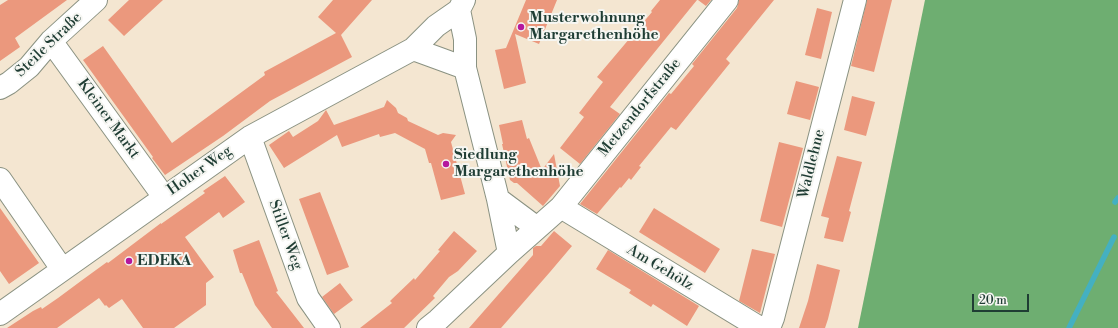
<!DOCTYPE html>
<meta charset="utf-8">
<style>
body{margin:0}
#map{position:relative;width:1118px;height:328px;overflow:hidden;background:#f4e6d1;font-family:"Libre Bodoni",serif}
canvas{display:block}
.scale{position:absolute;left:972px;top:294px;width:57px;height:18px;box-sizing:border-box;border:2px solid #1f3d34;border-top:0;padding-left:5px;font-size:12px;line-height:14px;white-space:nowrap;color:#1f3d34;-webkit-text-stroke:3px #f6f6f2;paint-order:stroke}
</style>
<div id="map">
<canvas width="1118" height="328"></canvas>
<div class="scale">20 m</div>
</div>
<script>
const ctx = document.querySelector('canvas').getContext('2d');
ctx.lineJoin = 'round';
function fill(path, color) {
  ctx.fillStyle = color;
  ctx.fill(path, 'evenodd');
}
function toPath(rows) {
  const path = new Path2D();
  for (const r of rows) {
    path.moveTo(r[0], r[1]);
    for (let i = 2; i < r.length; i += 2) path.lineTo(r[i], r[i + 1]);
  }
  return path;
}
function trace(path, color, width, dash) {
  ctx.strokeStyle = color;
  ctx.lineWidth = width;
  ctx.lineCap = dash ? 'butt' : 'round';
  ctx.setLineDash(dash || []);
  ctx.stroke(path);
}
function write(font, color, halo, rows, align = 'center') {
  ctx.font = font + ' "Libre Bodoni",serif';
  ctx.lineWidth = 4;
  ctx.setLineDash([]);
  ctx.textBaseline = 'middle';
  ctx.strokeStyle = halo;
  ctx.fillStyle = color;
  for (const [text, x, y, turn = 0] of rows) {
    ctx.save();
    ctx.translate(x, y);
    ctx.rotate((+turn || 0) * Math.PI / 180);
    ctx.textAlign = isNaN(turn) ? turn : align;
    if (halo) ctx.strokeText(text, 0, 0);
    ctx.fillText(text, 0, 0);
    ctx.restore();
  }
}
const forest = toPath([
 [925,0,1118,0,1118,328,858,328]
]);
const stream = toPath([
 [1115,202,1118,198],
 [1069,328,1114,237]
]);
const building = toPath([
 [8,0,67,0,15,38,20,47,0,61,0,5],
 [129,0,163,0,124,36,108,20],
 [333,0,372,0,341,35,352,57,270,101,223,136,165,175,152,158,153,157,83,60,103,46,172,143,265,75,264,72,336,33,318,17],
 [526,0,557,0,539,44,515,34,526,83,504,89,495,50,506,48],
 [660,0,697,0,610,107,620,114,580,164,560,148,584,117,579,113,603,82,597,77,652,12,651,11],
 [698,0,711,0,706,6],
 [739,0,774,0,726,59,730,63,676,130,671,127,639,166,641,167,631,180,629,178,621,188,620,187,597,214,580,204,669,93,671,94,694,66,692,64,737,8],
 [867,0,892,0,874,72,851,66],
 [817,8,832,12,821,59,805,55],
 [796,81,819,87,810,120,787,114],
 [852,96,875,102,866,136,844,130],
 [387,100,396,108,398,113,407,118,408,121,438,135,443,133,456,135,451,142,465,194,441,200,431,163,429,163,425,149,395,133,380,137,379,134,342,147,337,135,284,168,269,145,289,131,293,137,318,121,326,110,334,125,384,107],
 [522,120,527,139,529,138,542,170,554,154,560,186,543,206,517,183,514,183,510,180,502,144,503,144,499,125],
 [779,142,803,148,782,227,760,221],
 [837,156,862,162,849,211,851,212,843,242,824,238,829,218,821,216],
 [225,176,245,202,223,218,219,212,185,237,214,277,206,283,206,305,174,328,143,328,122,299,109,308,106,305,105,306,99,298,57,328,7,328,33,311,41,307,42,309,58,298,85,278,107,262,108,263,161,223,161,224,205,193,203,191],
 [320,192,349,267,327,275,299,199],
 [0,208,39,263,9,284,0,271],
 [654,208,720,249,705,273,639,232],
 [454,231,477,251,458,271,449,277,433,296,435,298,404,328,360,328,392,303,390,301,414,278,415,280,440,251,438,250],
 [554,231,572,246,550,272,501,328,469,328,533,255,533,248,536,246,541,246],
 [259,240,278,291,276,292,304,328,272,328,255,305,242,273,240,273,233,250],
 [752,249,775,254,760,313,739,301],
 [608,250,699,306,687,326,653,304,651,307,629,293,631,290,596,269],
 [817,264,840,270,828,319,825,328,799,328,808,301],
 [340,283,353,300,334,314,322,297]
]);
const minor = toPath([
 [459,10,465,39,465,68,498,199,509,253],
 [51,41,164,197],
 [413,49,465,68],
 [0,88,9,83,29,67,51,41,96,0],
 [250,137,308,298,329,328],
 [0,179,62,269],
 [498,199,537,228],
 [561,207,760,328],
 [0,314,250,137,413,49,436,26,459,10,464,0],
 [428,328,438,320,509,253,561,207,727,0],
 [769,328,773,318,855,0]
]);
const markers = [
 [521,27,4,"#b5179e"],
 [446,164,4,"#b5179e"],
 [129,261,4,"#b5179e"]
];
const poiNames = [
 ["Musterwohnung",529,18],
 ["Margarethenhöhe",529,35],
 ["Siedlung",454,155],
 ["Margarethenhöhe",454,172],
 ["EDEKA",137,261]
];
const streetNames = [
 ["Steile Straße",49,45,-44],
 ["Metzendorfstraße",640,108,-51],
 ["Kleiner Markt",108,119,54],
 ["Waldlehne",812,164,-76],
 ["Hoher Weg",200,171,-35],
 ["Stiller Weg",285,235,70],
 ["Am Gehölz",660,268,31]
];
fill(forest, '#6eae71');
trace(stream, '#44b0c1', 5.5);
fill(building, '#eb987d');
trace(minor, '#8a9282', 24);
trace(minor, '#fff', 22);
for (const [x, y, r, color] of markers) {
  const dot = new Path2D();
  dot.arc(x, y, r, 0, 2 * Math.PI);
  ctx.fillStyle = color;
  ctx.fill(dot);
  trace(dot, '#f6f6f2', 1.5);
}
write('bold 15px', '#1f3d34', '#f6f6f2', poiNames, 'left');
write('15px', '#1f3d34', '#f6f6f2', streetNames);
</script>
